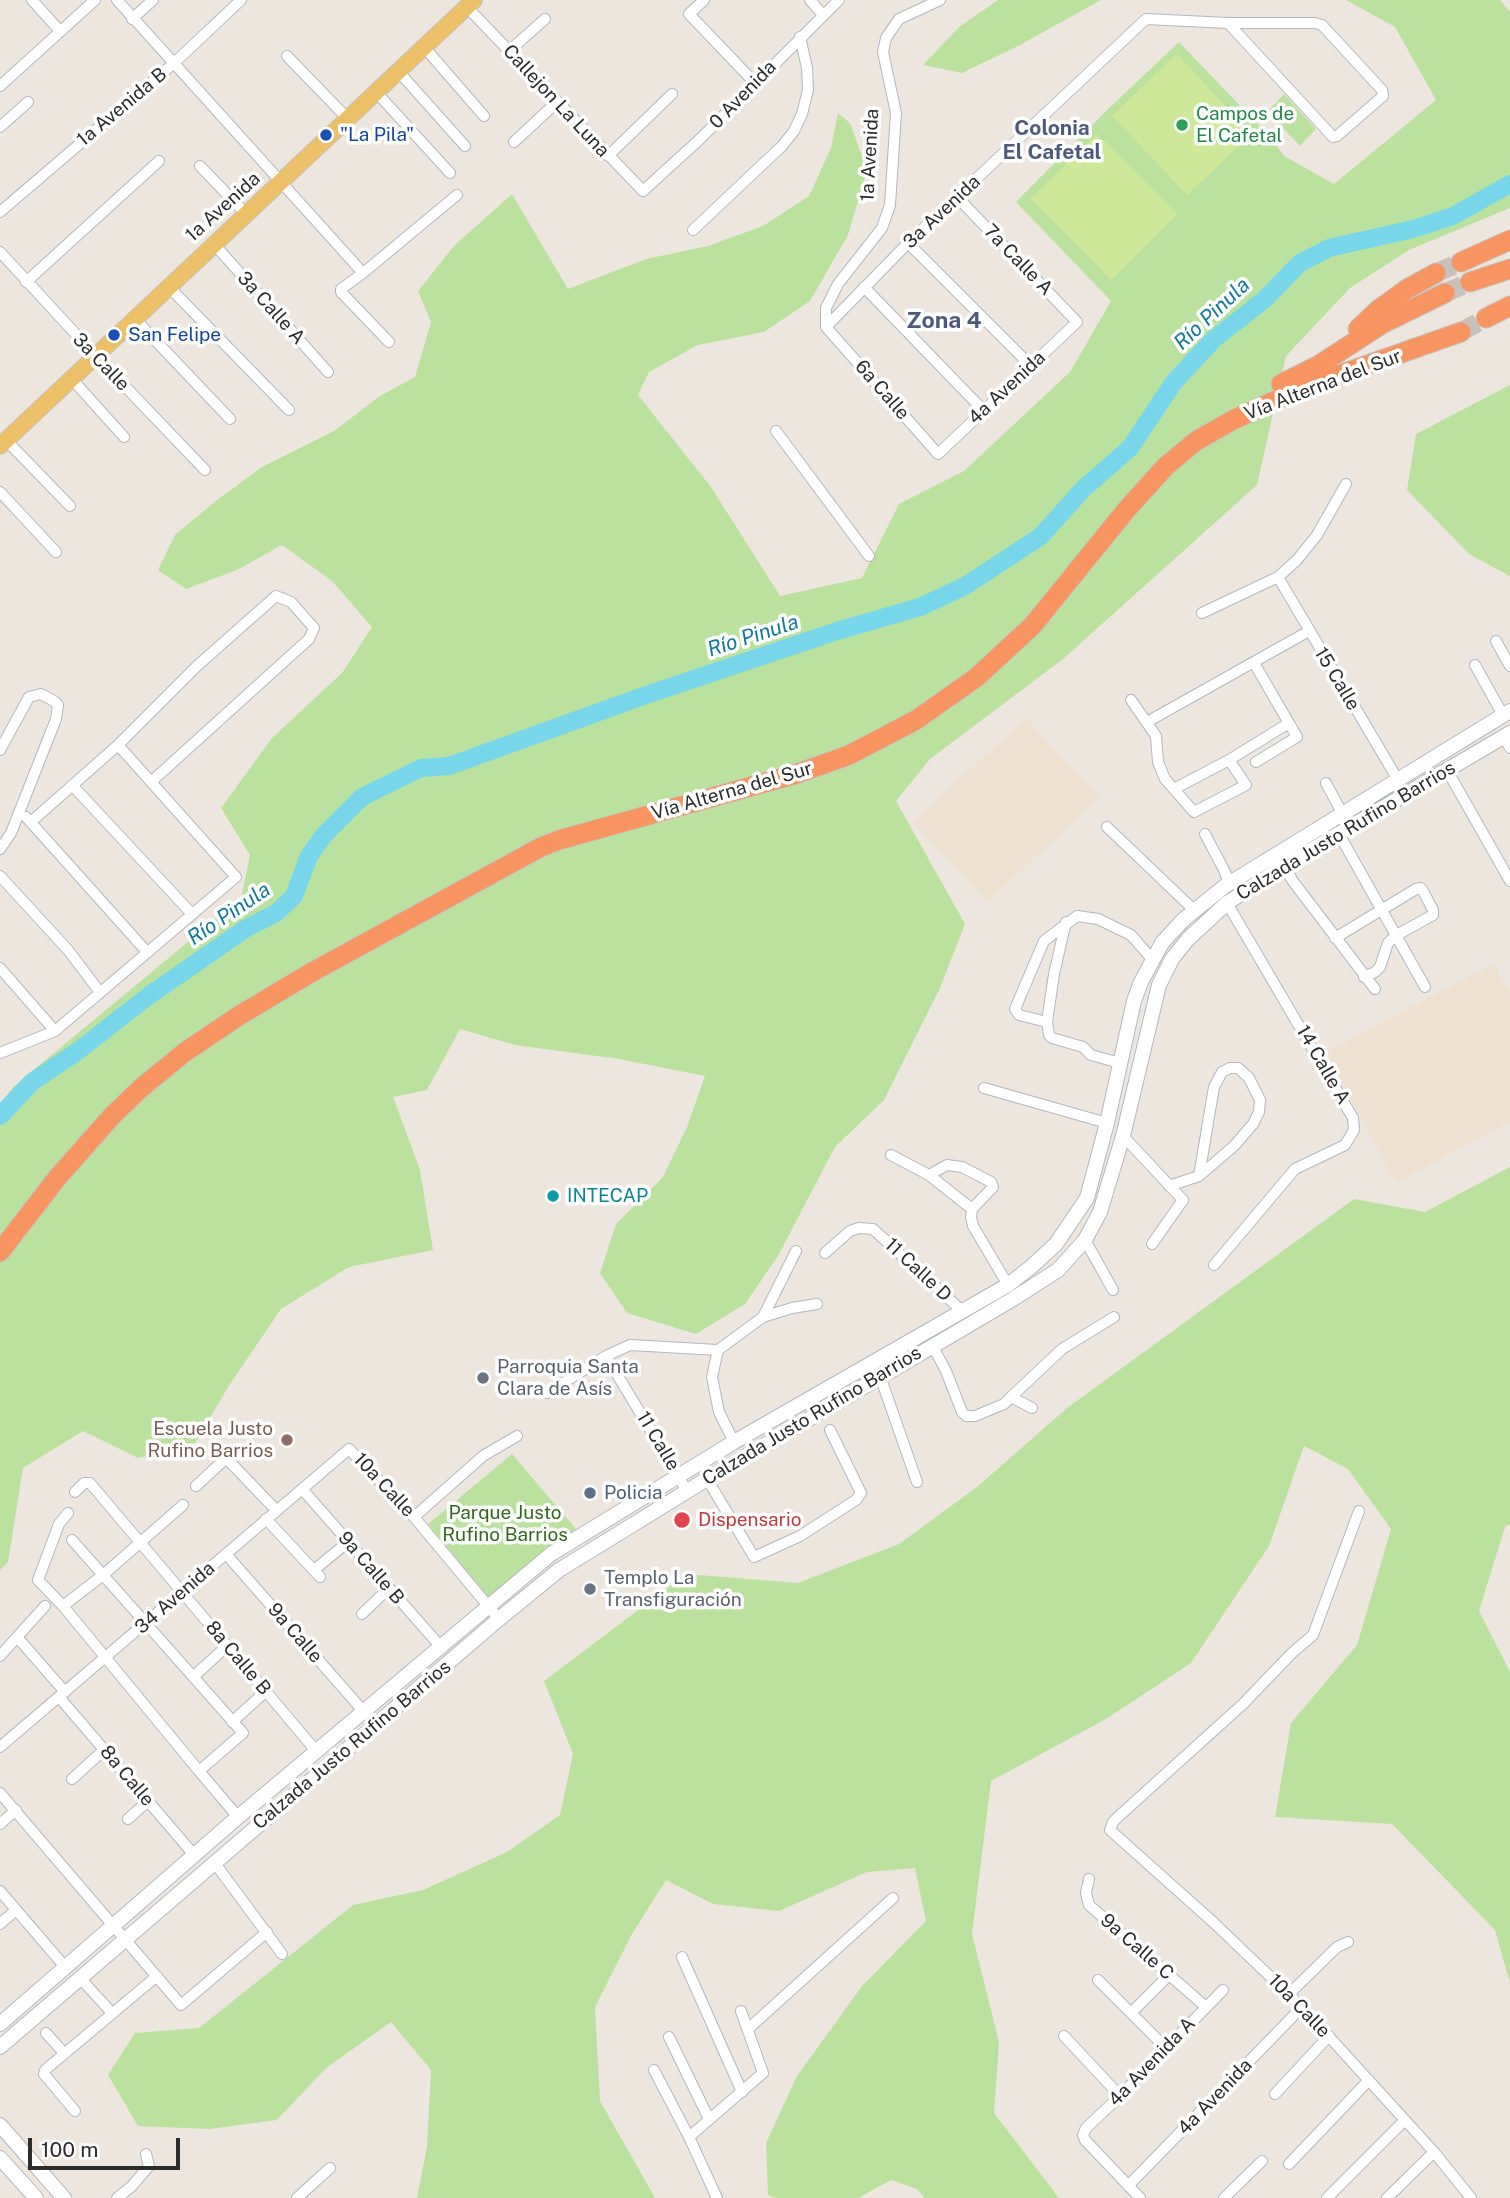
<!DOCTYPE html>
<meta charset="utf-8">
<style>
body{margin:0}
#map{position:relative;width:1510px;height:2198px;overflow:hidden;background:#ede6df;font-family:"Public Sans",sans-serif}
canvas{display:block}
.scale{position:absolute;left:28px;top:2138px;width:152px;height:32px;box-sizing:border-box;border:4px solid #2c2c2c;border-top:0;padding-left:9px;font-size:21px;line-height:24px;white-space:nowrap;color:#2c2c2c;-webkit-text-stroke:5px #fff;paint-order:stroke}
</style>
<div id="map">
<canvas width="1510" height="2198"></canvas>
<div class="scale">100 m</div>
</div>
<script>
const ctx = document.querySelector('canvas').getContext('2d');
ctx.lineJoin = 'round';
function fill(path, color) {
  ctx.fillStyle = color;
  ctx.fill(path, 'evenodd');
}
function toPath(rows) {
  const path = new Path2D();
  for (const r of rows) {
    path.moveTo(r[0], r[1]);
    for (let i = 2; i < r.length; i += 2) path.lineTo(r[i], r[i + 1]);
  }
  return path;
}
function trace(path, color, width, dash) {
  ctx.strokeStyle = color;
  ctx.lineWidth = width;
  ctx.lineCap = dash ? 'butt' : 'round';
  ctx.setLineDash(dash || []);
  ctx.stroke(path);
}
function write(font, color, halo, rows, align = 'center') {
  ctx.font = font + ' "Public Sans",sans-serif';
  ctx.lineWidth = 7;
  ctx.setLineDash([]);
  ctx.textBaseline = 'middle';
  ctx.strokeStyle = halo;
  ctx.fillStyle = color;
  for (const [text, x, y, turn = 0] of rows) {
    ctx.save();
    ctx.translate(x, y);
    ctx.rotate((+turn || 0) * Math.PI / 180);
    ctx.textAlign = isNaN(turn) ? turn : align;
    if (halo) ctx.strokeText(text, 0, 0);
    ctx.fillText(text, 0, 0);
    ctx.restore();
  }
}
const education = toPath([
 [1026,718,1100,797,987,902,913,822],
 [1494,963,1510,994,1510,1122,1396,1183,1326,1052]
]);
const green = toPath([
 [998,0,1101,0,1020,45,962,73,923,65,959,27],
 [1346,0,1500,0,1510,12,1510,208,1409,250,1350,288,1286,356,1257,485,1063,659,930,759,896,801,965,924,940,988,884,1100,835,1147,778,1256,745,1304,696,1334,627,1313,600,1273,616,1224,663,1177,687,1127,705,1076,619,1059,515,1045,460,1029,427,1090,393,1097,420,1170,433,1250,349,1267,281,1309,230,1384,195,1443,138,1458,83,1431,23,1468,8,1562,0,1570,0,1105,13,1087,241,898,250,855,221,808,272,738,342,673,372,627,332,581,282,545,237,570,186,589,158,570,175,535,217,500,262,467,334,431,380,396,415,377,431,322,418,291,454,246,512,194,568,289,646,259,708,246,763,226,809,196,831,148,838,113,850,123,867,170,848,235,810,301,764,332,698,345,649,372,638,395,711,487,780,596,862,578,899,504,964,471,1070,372,1111,301,1016,202,1106,111,1179,42,1269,136,1284,156,1334,184,1436,100,1395,27],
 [1284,94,1316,129,1300,146,1267,112],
 [1510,385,1510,576,1469,554,1407,490,1416,434],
 [1510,1167,1510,1524,1505,1527,1479,1611,1510,1672,1510,1983,1495,1930,1392,1824,1275,1817,1291,1723,1357,1645,1391,1529,1348,1469,1304,1446,1269,1546,1191,1663,1106,1719,991,1781,972,1934,999,2042,994,2113,1059,2198,925,2198,917,2189,891,2180,858,2198,776,2198,768,2195,766,2143,797,2076,862,1986,926,1921,915,1868,867,1872,779,1911,713,1904,666,1880,632,1934,595,2007,600,2101,655,2198,417,2198,427,2147,431,2070,391,2022,326,2068,277,2120,209,2129,138,2126,108,2075,135,2033,199,2028,353,1905,423,1890,507,1852,560,1815,573,1754,544,1681,686,1574,798,1583,899,1544,977,1487,1067,1408,1354,1199,1425,1212],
 [512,1454,576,1529,489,1598,428,1524]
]);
const pitch = toPath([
 [1177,54,1252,134,1187,195,1112,116],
 [1097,134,1177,214,1111,280,1031,199]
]);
const river = toPath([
 [0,1116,32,1082,78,1051,147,997,245,929,276,913,294,896,309,856,324,835,362,797,421,768,449,766,646,695,837,631,920,607,965,586,1041,536,1083,489,1130,448,1174,382,1214,339,1264,300,1300,263,1329,248,1413,229,1453,216,1510,184]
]);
const highwayTunnel = toPath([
 [1436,273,1461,262],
 [1445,293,1470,282],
 [1461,332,1486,318]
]);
const street = toPath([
 [32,0,60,31],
 [117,0,363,273,341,289,341,292,389,342],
 [704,0,689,14,755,83],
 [810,0,823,15],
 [467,7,643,191,700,139,839,0],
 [132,19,153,0],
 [425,48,484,116],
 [509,51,545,19],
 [287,56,349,120],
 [399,72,465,146],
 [0,86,95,0],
 [377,93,450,173],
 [0,127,28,102],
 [514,142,557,102],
 [608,156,672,94],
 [200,166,246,214],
 [0,212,173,64,241,0],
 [693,230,782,146,794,131,802,114,808,90,807,68,800,37],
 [908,243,1031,366],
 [214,244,328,372],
 [0,252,95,355,205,470],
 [363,273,457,195],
 [26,282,159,161],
 [168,286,289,410],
 [864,287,983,410],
 [134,318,230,419],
 [826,327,908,243,1146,19,1228,23,1315,23,1322,25,1382,90,1383,96,1337,136,1333,137,1228,23],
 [826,327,938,454,1077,322,958,198],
 [826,327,826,308,838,284,882,228,890,205,896,113,883,52,886,38,899,19,940,0],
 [71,378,124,437],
 [776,431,869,556],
 [6,440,70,506],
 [0,492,56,552],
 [1278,577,1398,780],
 [1202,613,1278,577,1297,560,1317,535,1346,484],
 [1496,641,1510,666],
 [1254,663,1297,737,1256,762],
 [1475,665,1503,715],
 [1131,700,1156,736,1158,762,1165,779,1194,812,1246,785,1229,760],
 [1147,722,1309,631],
 [1504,737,1510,748],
 [0,750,29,697,41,694,54,701,58,705,56,719,11,833,0,849],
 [1447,770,1510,881],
 [1326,783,1342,813],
 [72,785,192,914],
 [1174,789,1229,760,1289,723],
 [26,817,147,952],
 [32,821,118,745,197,666,276,596,291,602,314,628,309,639,151,782],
 [1107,827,1195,911],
 [1205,834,1225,872,1229,884],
 [1339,834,1425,987],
 [1284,866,1292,880,1375,989],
 [0,876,68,950,99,991],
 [1335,938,1416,889,1421,888,1423,891,1433,910,1433,915,1395,936,1388,943,1380,967,1375,972,1364,977],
 [0,968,55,1031],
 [1047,1022,1054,974,1066,922],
 [0,1053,55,1031,236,877,118,745],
 [1120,1063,1091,1055,1083,1047,1052,1038,1049,1035,1047,1022,1019,1015,1015,1009,1044,941,1077,916,1098,919,1131,935,1152,959],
 [984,1088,1107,1123],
 [1123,1136,1183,1200,1152,1244],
 [891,1155,929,1175,972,1209],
 [929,1175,947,1165,962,1167,991,1182,993,1187,972,1209,971,1217,973,1226,1008,1285],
 [1169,1186,1199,1176,1234,1146,1253,1124,1259,1112,1260,1100,1249,1078,1238,1068,1230,1068,1222,1072,1214,1087,1199,1176],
 [1085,1240,1113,1290],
 [825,1253,850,1231,859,1228,873,1229,962,1311],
 [1214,1265,1295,1169,1345,1145,1354,1130,1353,1118,1227,903],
 [763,1317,796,1251],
 [932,1345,946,1371,962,1412,966,1416,975,1416,1004,1404,1011,1397,1032,1408],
 [718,1350,712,1377,719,1412,734,1442],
 [606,1356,687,1491],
 [880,1376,917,1482],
 [547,1393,606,1356,630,1345,718,1350,763,1317,792,1308,817,1304],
 [1011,1397,1062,1349,1114,1317],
 [707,1479,754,1557,800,1536,856,1500,861,1493,830,1430],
 [196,1486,224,1460,228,1460,276,1510],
 [302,1489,441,1647],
 [75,1492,84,1483,90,1483,317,1752],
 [1359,1511,1313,1635,1292,1653,1243,1704,1119,1816,1113,1822,1110,1830,1213,1922,1302,2007,1434,2152,1471,2198],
 [68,1513,59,1524,38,1580,63,1606,103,1575,183,1505],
 [414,1517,483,1456,517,1436],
 [266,1519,320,1577],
 [226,1554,364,1712],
 [314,1570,348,1542],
 [63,1606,199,1771,243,1733,72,1540],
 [362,1614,389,1588],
 [17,1637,65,1692],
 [0,1656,45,1606],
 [193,1677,227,1646],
 [59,1697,195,1856],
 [232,1722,266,1691],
 [0,1747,349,1449,414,1517,499,1619],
 [199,1771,238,1817],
 [72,1779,105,1749],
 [0,1793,181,2005,267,1932],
 [128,1819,148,1801],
 [0,1824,16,1810],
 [214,1862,282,1954],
 [1089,1879,1086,1893,1089,1905,1206,2007],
 [0,1891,66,1968],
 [0,1924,16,1910],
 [682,1957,742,2092],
 [80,1978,112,2013],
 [1098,1980,1167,2049],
 [1289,1994,1337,1947,1348,1942],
 [1131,2013,1169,1975],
 [748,2029,893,1898],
 [46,2033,64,2053],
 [1064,2036,1120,2096],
 [669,2037,709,2119],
 [654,2070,689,2137,717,2198],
 [1275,2094,1329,2036],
 [75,2111,44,2074,45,2070,157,1976],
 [689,2137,763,2073,741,2011],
 [1289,2164,1369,2080],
 [1128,2186,1302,2007],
 [117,2198,131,2187,149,2166,146,2154],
 [297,2198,330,2168],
 [1140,2198,1085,2140,1083,2135,1086,2128,1120,2096,1223,1990],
 [1224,2198,1262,2161],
 [1327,2198,1405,2120],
 [1387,2198,1434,2152]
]);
const secondary = toPath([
 [0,2024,238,1817,551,1554,734,1442,1008,1285,1031,1267,1056,1244,1087,1198,1107,1123,1134,1001,1141,982,1162,943,1183,920,1225,886,1510,711],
 [0,2047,499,1619,559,1570,707,1479,1013,1299,1058,1270,1085,1240,1100,1212,1123,1136,1159,985,1172,959,1188,939,1227,903,1284,866,1510,733],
 [0,2125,64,2198],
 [0,2158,36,2198]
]);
const primary = toPath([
 [0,446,474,0]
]);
const highway = toPath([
 [1461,262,1510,240],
 [1470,282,1510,269],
 [1486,318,1510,306],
 [1358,329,1378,310,1407,289,1436,273],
 [1281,384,1319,365,1382,324,1445,293],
 [0,1252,57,1178,112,1116,141,1088,185,1052,240,1015,314,971,541,847,559,840,796,774,849,755,916,720,977,677,1033,625,1127,509,1166,466,1196,441,1233,420,1305,387,1461,332]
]);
const markers = [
 [1182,125,7,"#2e9e5b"],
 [326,135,7,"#1a4fb4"],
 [114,335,7,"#1a4fb4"],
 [553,1196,7,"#0f9aa8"],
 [483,1378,7,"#6b7280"],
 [287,1440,7,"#8d6e63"],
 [590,1493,7,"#5c6f8a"],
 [682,1520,9,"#e0444e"],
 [590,1589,7,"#6b7280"]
];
const streetNames = [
 ["0 Avenida",743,95,-46],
 ["Callejon La Luna",556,101,47],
 ["1a Avenida B",122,107,-40],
 ["1a Avenida",870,155,-87],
 ["1a Avenida",223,207,-42],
 ["3a Avenida",942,212,-43],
 ["7a Calle A",1018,260,46],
 ["3a Calle A",271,308,48],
 ["3a Calle",101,362,46],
 ["Vía Alterna del Sur",1323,385,-21],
 ["4a Avenida",1007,388,-43],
 ["6a Calle",882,390,49],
 ["15 Calle",1337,679,59],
 ["Vía Alterna del Sur",732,791,-16],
 ["Calzada Justo Rufino Barrios",1346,831,-31],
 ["14 Calle A",1323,1065,60],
 ["11 Calle D",918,1270,43],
 ["Calzada Justo Rufino Barrios",812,1416,-31],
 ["11 Calle",658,1441,59],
 ["10a Calle",384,1485,47],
 ["9a Calle B",371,1568,49],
 ["34 Avenida",175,1598,-41],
 ["9a Calle",295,1633,49],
 ["8a Calle B",238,1658,50],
 ["Calzada Justo Rufino Barrios",352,1745,-40],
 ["8a Calle",127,1776,50],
 ["9a Calle C",1137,1947,41],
 ["10a Calle",1299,2006,46],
 ["4a Avenida A",1152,2062,-46],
 ["4a Avenida",1215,2097,-46]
];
const leisureNames = [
 ["Campos de",1196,114],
 ["El Cafetal",1196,136]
];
const transitNames = [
 ["\"La Pila\"",340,135],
 ["San Felipe",128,335]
];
const cultureNames = [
 ["INTECAP",567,1196]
];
const worshipNames = [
 ["Parroquia Santa",497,1367],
 ["Clara de Asís",497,1389],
 ["Templo La",604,1578],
 ["Transfiguración",604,1600]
];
const educationNames = [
 ["Escuela Justo",273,1429],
 ["Rufino Barrios",273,1451]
];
const serviceNames = [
 ["Policia",604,1493]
];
const parkNames = [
 ["Parque Justo",505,1513],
 ["Rufino Barrios",505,1535]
];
const healthNames = [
 ["Dispensario",698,1520]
];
const neighbourhoodNames = [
 ["Colonia",1052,129],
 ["El Cafetal",1052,153]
];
const waterNames = [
 ["Río Pinula",1212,314,-43],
 ["Río Pinula",753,636,-18],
 ["Río Pinula",229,914,-34]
];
const quarterNames = [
 ["Zona 4",944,321]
];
fill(education, '#eee1cf');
fill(green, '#bbe19e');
fill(pitch, '#cee89a');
trace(river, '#77d6ea', 18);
trace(highwayTunnel, '#c6c1bb', 19, [19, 10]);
trace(street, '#b2b6bf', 12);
trace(secondary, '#b2b6bf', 16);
trace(primary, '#c4c4c4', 18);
trace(highway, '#c4c4c4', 21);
trace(street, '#fff', 10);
trace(secondary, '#fff', 14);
trace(primary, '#ebc066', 16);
trace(highway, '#f8945f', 19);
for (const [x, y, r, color] of markers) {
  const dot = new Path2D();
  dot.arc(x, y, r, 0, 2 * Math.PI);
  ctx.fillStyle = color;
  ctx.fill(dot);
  trace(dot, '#fff', 2.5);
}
write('19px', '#2c2c2c', '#fff', streetNames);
write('19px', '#27864d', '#fff', leisureNames, 'left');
write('19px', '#164399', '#fff', transitNames, 'left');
write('19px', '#0d838f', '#fff', cultureNames, 'left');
write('19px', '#5b616d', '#fff', worshipNames, 'left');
write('19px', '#785e54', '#fff', educationNames, 'right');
write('19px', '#4e5e75', '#fff', serviceNames, 'left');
write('19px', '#33671e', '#fff', parkNames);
write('19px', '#be3a42', '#fff', healthNames, 'left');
write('bold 21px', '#4e5a7b', '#fff', neighbourhoodNames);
write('italic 21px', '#137799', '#fff', waterNames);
write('bold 23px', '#4e5a7b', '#fff', quarterNames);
</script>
